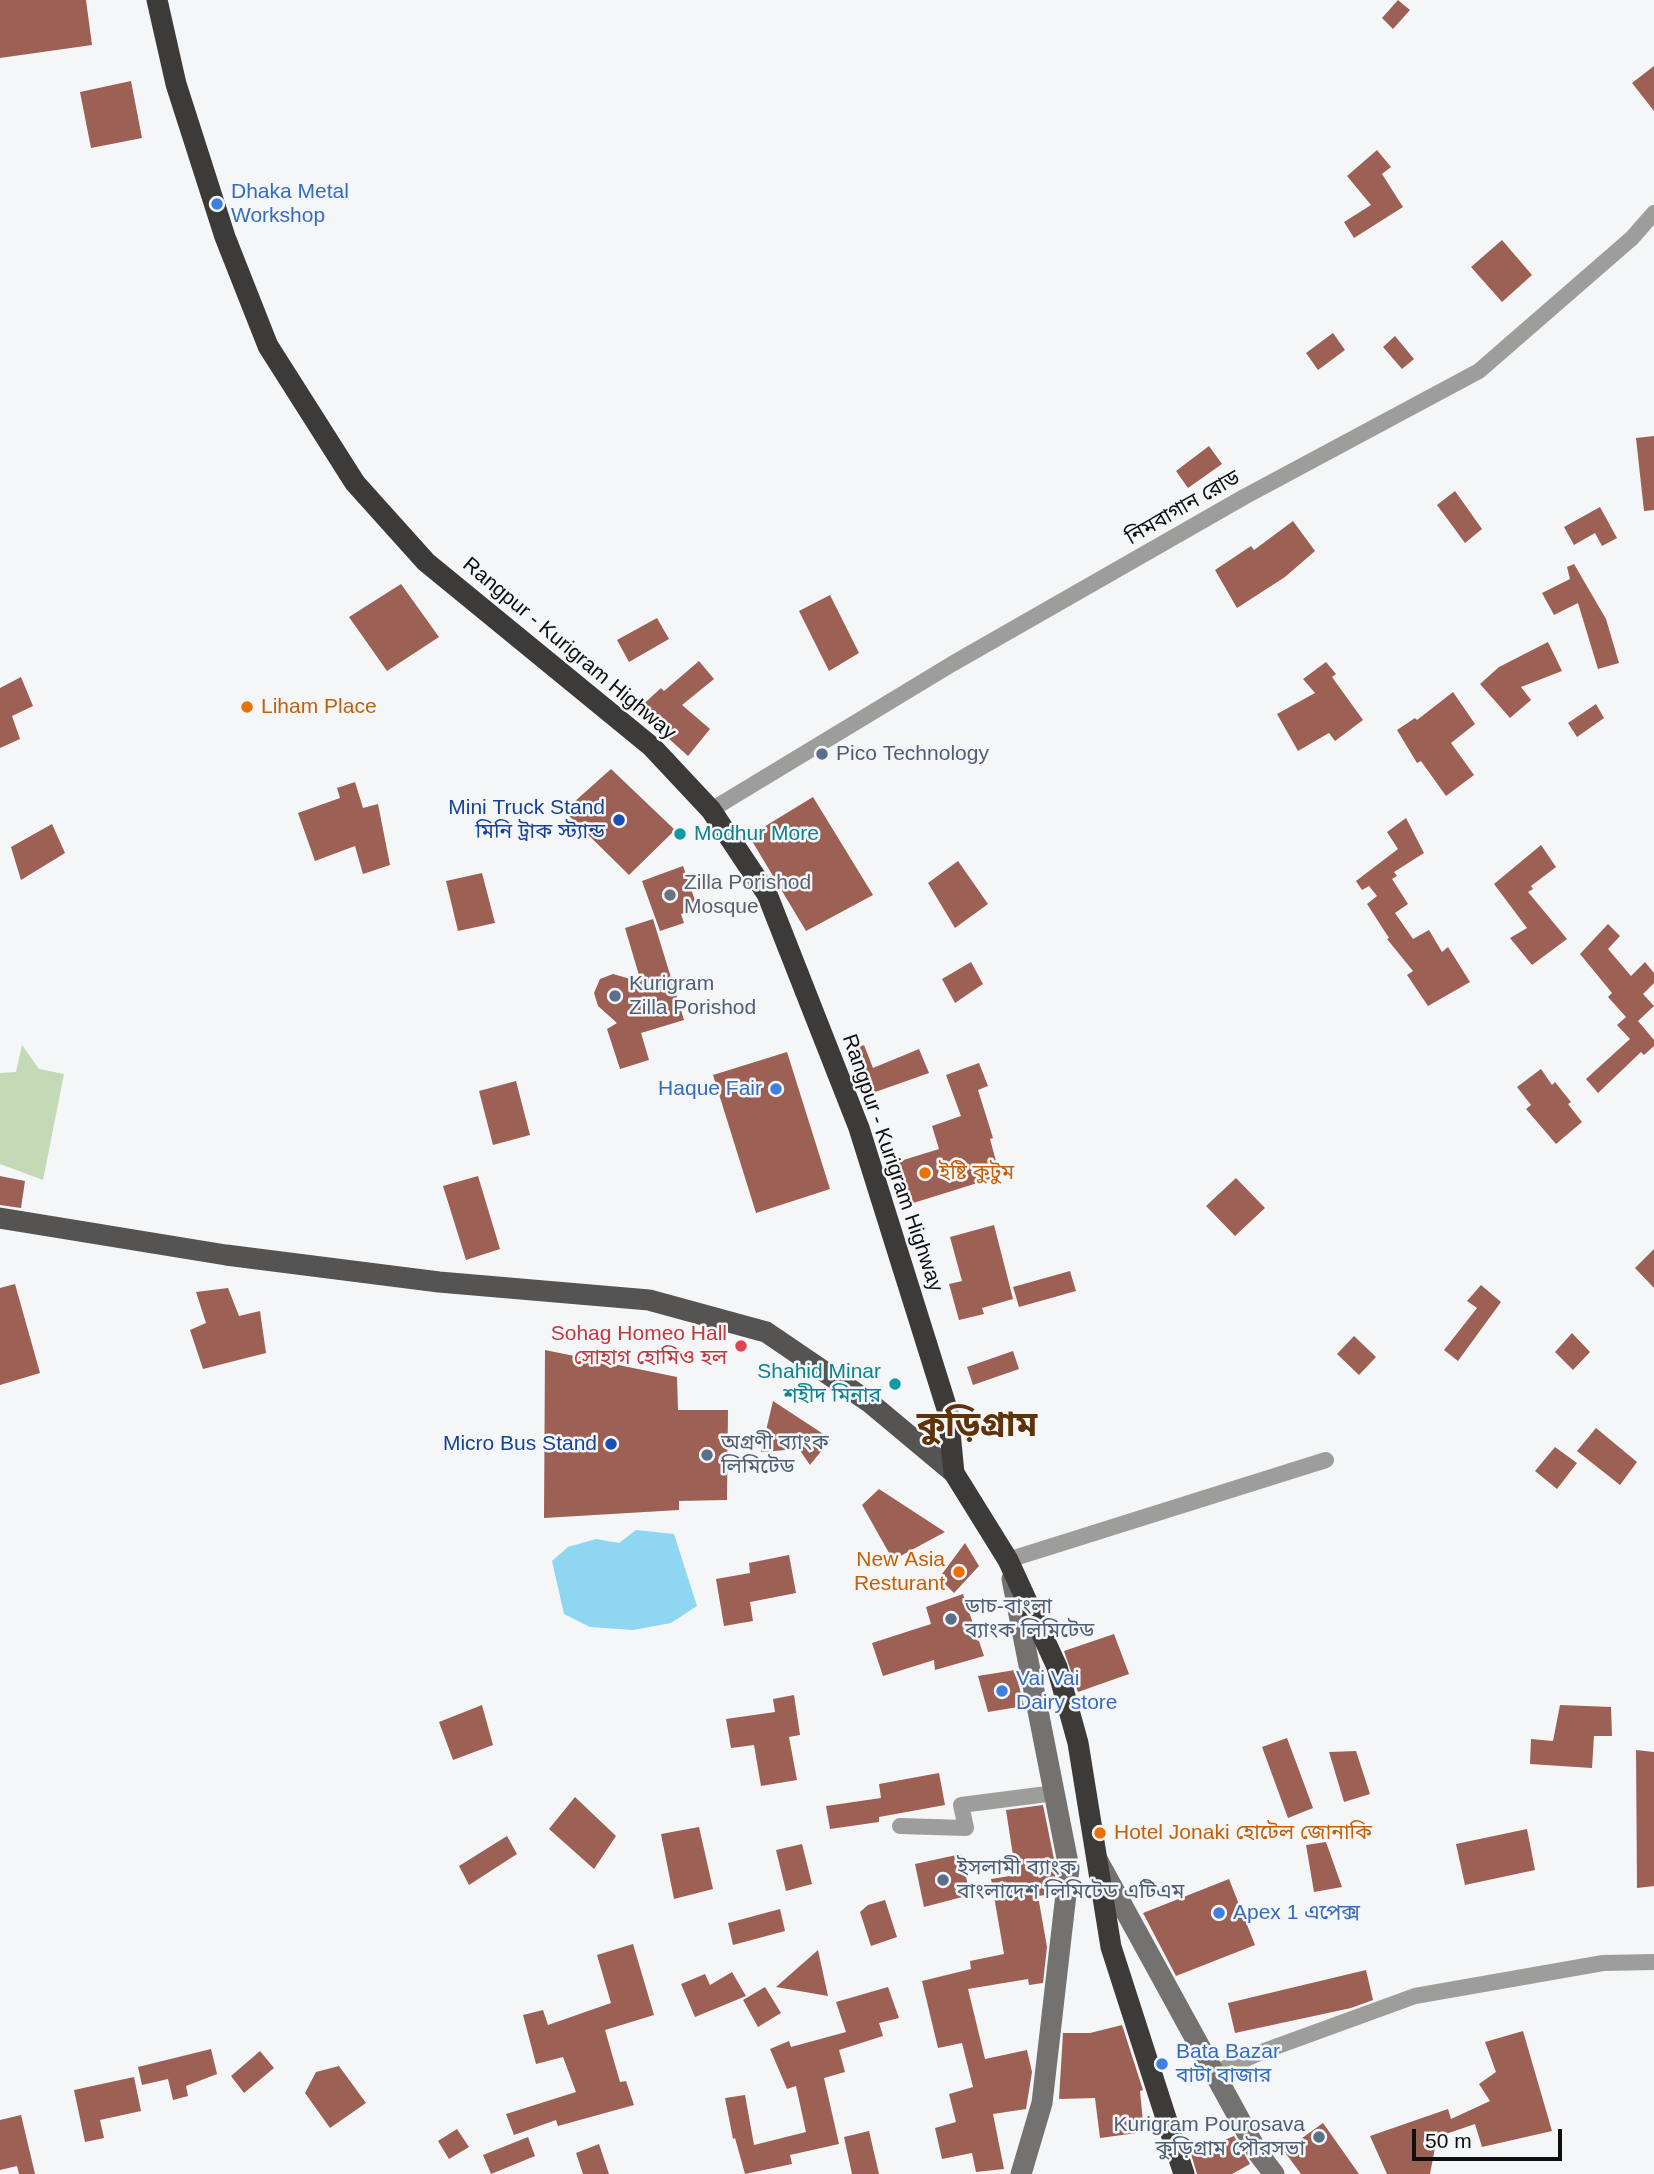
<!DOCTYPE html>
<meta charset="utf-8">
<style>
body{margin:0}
#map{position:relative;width:1654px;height:2174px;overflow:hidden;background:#f5f6f8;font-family:Arial,sans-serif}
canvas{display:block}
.scale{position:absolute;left:1412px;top:2129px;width:150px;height:32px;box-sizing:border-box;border:4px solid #0e0f0f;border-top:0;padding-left:9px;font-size:21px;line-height:24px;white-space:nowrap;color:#0e0f0f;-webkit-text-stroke:5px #f5f6f8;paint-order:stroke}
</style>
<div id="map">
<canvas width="1654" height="2174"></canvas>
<div class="scale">50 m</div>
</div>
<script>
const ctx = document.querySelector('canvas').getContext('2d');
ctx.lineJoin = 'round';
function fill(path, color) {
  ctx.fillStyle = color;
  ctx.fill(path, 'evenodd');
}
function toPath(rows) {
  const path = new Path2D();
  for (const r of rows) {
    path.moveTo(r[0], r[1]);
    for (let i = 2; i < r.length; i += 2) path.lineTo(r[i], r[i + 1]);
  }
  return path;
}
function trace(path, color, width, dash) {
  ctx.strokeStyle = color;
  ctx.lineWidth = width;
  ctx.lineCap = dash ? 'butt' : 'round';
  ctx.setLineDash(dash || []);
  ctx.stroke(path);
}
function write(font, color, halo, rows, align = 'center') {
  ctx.font = font + ' Arial,"Noto Sans Bengali",sans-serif';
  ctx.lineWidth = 5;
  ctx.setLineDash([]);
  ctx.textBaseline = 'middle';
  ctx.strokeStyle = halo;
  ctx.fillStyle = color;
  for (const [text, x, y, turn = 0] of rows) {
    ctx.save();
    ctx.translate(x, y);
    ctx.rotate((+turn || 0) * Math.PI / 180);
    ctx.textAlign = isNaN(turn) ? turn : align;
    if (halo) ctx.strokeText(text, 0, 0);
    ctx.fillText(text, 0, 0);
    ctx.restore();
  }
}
const green = toPath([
 [22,1045,39,1069,64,1074,43,1180,0,1164,0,1073,16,1072]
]);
const water = toPath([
 [636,1530,674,1534,697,1606,671,1623,633,1630,590,1627,564,1614,552,1561,568,1547,596,1539,619,1543]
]);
const building = toPath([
 [0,0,86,0,92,45,0,58],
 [1398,0,1410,10,1393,29,1382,18],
 [1654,66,1654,111,1632,83],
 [131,81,142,138,91,148,80,92],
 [1377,150,1391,167,1382,174,1403,207,1354,238,1344,222,1371,205,1347,176],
 [1502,240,1532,275,1502,302,1471,267],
 [1333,333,1345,350,1318,370,1306,353],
 [1395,336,1414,359,1402,369,1383,347],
 [1654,436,1654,510,1644,511,1636,438],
 [1209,446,1222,464,1188,488,1176,471],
 [1455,491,1482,529,1465,543,1437,505],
 [1600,507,1617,538,1602,546,1595,533,1574,545,1564,527],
 [1293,521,1315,551,1285,577,1237,608,1215,570,1251,546,1254,550],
 [1574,564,1606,619,1619,663,1598,669,1578,603,1554,615,1542,593,1570,579,1567,567],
 [401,584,439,637,387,671,349,617],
 [830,595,859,653,829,671,799,611],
 [657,618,669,639,629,662,617,640],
 [1548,642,1562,671,1521,687,1531,700,1510,718,1480,684,1499,667],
 [699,661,714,679,682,705,710,729,688,756,637,710,661,688,664,691],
 [1326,662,1336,674,1332,677,1363,720,1335,741,1329,733,1298,751,1277,714,1315,693,1303,679],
 [21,677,33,706,12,716,20,739,0,748,0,688],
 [1453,692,1475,724,1451,743,1474,775,1446,796,1421,761,1417,763,1397,730,1415,718,1417,720],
 [1596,704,1604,718,1577,737,1568,723],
 [611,769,675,830,629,875,564,811],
 [355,782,363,808,378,804,390,865,363,874,355,846,315,861,298,813,340,798,337,788],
 [813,797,873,895,806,931,749,836],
 [1406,818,1424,853,1394,872,1397,876,1392,879,1408,904,1395,913,1413,939,1429,930,1442,952,1448,947,1470,982,1428,1006,1407,975,1413,971,1387,939,1389,938,1367,904,1377,896,1369,886,1362,890,1356,881,1398,849,1387,832],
 [52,824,65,853,21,880,11,847],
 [1541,845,1556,867,1531,886,1533,889,1528,892,1567,939,1532,965,1510,938,1527,928,1494,884],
 [958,861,988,904,955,928,928,883],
 [683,866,698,909,681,914,684,923,660,931,642,881],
 [482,873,495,923,458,931,446,881],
 [653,919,684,1020,641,1033,649,1060,620,1069,607,1029,617,1023,598,1006,594,993,600,979,613,974,641,982,625,928],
 [1608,924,1620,936,1608,949,1631,976,1645,962,1654,973,1654,983,1643,994,1654,1006,1638,1021,1654,1040,1654,1046,1644,1055,1641,1052,1598,1093,1586,1079,1630,1039,1617,1025,1626,1017,1608,997,1612,993,1580,954],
 [971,962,983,984,955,1003,942,979],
 [864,1045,873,1068,919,1049,929,1073,864,1096,847,1052],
 [787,1052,830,1189,756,1213,713,1075],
 [979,1063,988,1086,978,1090,993,1138,990,1139,1000,1176,910,1204,897,1162,939,1149,932,1126,961,1116,946,1075],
 [1541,1069,1552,1085,1555,1082,1571,1102,1568,1104,1582,1122,1556,1144,1526,1109,1531,1105,1517,1087],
 [516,1081,530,1135,493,1145,479,1091],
 [0,1176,25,1181,21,1208,0,1205],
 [478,1176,500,1249,466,1260,443,1186],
 [1236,1178,1265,1208,1235,1236,1206,1206],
 [994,1225,1013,1299,982,1308,984,1314,959,1320,949,1284,962,1281,950,1237],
 [1654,1249,1654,1288,1635,1268],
 [1070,1271,1076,1291,1019,1307,1013,1287],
 [15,1284,40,1373,0,1385,0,1288],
 [1481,1285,1501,1302,1458,1361,1444,1350,1477,1308,1467,1301],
 [228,1288,239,1316,260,1311,266,1353,203,1369,190,1330,206,1323,196,1292],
 [1572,1333,1590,1352,1573,1370,1555,1352],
 [1354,1336,1376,1357,1359,1375,1337,1354],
 [545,1350,677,1377,678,1410,728,1410,727,1500,679,1501,679,1510,544,1518],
 [1013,1351,1019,1369,973,1385,967,1367],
 [773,1401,831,1439,810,1465,799,1449,761,1452],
 [1596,1428,1637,1462,1620,1485,1577,1451],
 [1555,1447,1577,1463,1557,1489,1535,1471],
 [879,1489,945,1532,893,1560,862,1505],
 [965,1543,979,1566,954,1593,939,1578],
 [789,1555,796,1593,750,1602,753,1621,724,1626,716,1579,750,1573,749,1563],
 [963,1594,984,1656,935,1670,934,1660,883,1676,872,1643,931,1624,926,1607],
 [1114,1634,1129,1674,1078,1692,1064,1651],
 [1015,1670,1024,1706,988,1712,978,1676],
 [794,1695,800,1735,789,1737,797,1780,761,1786,754,1745,731,1748,726,1719,775,1712,773,1699],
 [482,1705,493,1745,453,1760,439,1722],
 [1560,1705,1611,1707,1612,1736,1594,1736,1592,1768,1530,1764,1531,1739,1553,1741],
 [1287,1738,1313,1808,1288,1818,1262,1747],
 [1636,1750,1654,1752,1654,1886,1637,1888],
 [1356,1751,1370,1794,1344,1802,1329,1752],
 [939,1773,945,1805,879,1817,879,1822,830,1829,826,1806,881,1798,879,1784],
 [575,1797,616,1836,594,1869,549,1829],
 [1043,1805,1056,1869,1053,1894,1038,1896,1047,1947,1043,1983,1029,1985,1028,1979,968,1989,985,2059,1027,2050,1032,2072,1026,2109,993,2114,1004,2169,976,2172,972,2153,942,2159,935,2128,956,2122,949,2094,973,2087,962,2043,938,2048,922,1981,971,1969,970,1961,1004,1954,991,1879,1016,1875,1006,1810],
 [699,1827,713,1889,674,1899,661,1834],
 [1527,1829,1535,1870,1465,1885,1456,1844],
 [507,1836,517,1854,469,1885,459,1866],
 [1326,1842,1342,1887,1314,1892,1306,1845],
 [802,1844,812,1884,786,1891,776,1850],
 [961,1854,970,1895,924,1907,915,1864],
 [1229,1879,1255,1945,1176,1976,1143,1913],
 [885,1900,897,1937,871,1946,860,1912,868,1905],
 [780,1909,785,1931,733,1945,728,1923],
 [633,1944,654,2015,605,2030,620,2082,626,2081,634,2105,558,2126,556,2120,514,2135,506,2114,576,2092,563,2057,536,2064,523,2015,543,2010,548,2025,611,2003,597,1955],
 [818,1950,828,1996,776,1987],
 [1366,1970,1373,2000,1351,2008,1235,2033,1228,2003],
 [732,1972,746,1996,695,2017,681,1984,705,1974,710,1985],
 [765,1987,781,2013,758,2027,743,2000],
 [888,1987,899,2018,879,2023,883,2036,839,2050,845,2072,824,2078,839,2144,790,2155,792,2164,745,2174,735,2138,733,2139,725,2098,745,2095,754,2145,806,2132,796,2086,787,2089,770,2049,789,2041,791,2047,846,2032,836,2002],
 [1122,2025,1143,2090,1140,2091,1144,2132,1100,2138,1095,2098,1059,2099,1063,2033,1090,2033],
 [1523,2031,1552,2131,1482,2147,1475,2124,1437,2137,1430,2174,1387,2174,1370,2136,1448,2109,1451,2119,1490,2101,1479,2084,1496,2072,1485,2042],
 [211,2049,217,2074,186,2086,188,2096,173,2100,168,2079,142,2085,138,2067],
 [260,2051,274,2068,244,2093,231,2076],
 [339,2066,366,2103,330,2128,305,2093,316,2072],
 [134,2077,141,2111,100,2120,104,2138,85,2142,74,2090],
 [21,2115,35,2174,19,2174,17,2166,0,2170,0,2120],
 [1323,2123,1359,2174,1301,2174,1284,2151],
 [457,2129,469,2147,449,2159,438,2141],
 [869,2131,879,2174,852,2174,844,2137],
 [1234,2136,1250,2164,1232,2174,1197,2174,1191,2154],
 [528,2137,535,2156,491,2174,483,2155],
 [599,2144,609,2174,583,2174,576,2153]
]);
const street = toPath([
 [711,810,952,664,1244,497,1479,371,1632,238,1654,213],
 [1008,1560,1326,1460],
 [900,1826,966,1828,961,1805,1055,1793],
 [1214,2073,1264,2051,1415,1996,1603,1963,1654,1962]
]);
const secondary = toPath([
 [1012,1579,1069,1868,1042,2103,1021,2174],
 [1098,1861,1258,2153,1274,2174]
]);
const primary = toPath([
 [0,1218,226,1255,439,1282,649,1300,766,1332,869,1402,954,1473]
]);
const highway = toPath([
 [157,0,176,84,225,237,268,346,355,483,426,562,652,747,711,810,767,894,859,1128,948,1412,954,1473,1008,1560,1057,1667,1078,1743,1111,1947,1184,2174]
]);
const markers = [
 [217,204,7,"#3f7fe0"],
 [247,707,7,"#e8710a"],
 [822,754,7,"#5c6f8a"],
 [619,820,7,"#1a4fb4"],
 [680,834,7,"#0f9aa8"],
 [670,895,7,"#6b7280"],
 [615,996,7,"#5c6f8a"],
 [776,1089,7,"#3f7fe0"],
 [925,1173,7,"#e8710a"],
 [741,1346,7,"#e0444e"],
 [895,1384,7,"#0f9aa8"],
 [611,1444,7,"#1a4fb4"],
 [707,1455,7,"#5c6f8a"],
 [959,1572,7,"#e8710a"],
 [951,1619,7,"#5c6f8a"],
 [1002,1691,7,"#3f7fe0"],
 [1100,1833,7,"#e8710a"],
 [943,1880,7,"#5c6f8a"],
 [1219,1913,7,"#3f7fe0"],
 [1162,2064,7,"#3f7fe0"],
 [1319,2137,7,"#5c6f8a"]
];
const shopNames = [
 ["Dhaka Metal",231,192],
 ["Workshop",231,216],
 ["Haque Fair",762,1089,"right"],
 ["Vai Vai",1016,1679],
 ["Dairy store",1016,1703],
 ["Apex 1 এপেক্স",1233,1913],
 ["Bata Bazar",1176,2052],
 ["বাটা বাজার",1176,2076]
];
const streetNames = [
 ["নিমবাগান রোড",1183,508,-30],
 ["Rangpur - Kurigram Highway",569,649,40],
 ["Rangpur - Kurigram Highway",892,1163,71]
];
const foodNames = [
 ["Liham Place",261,707],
 ["ইষ্টি কুটুম",939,1173],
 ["New Asia",945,1560,"right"],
 ["Resturant",945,1584,"right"],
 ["Hotel Jonaki হোটেল জোনাকি",1114,1833]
];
const serviceNames = [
 ["Pico Technology",836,754],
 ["Kurigram",629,984],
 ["Zilla Porishod",629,1008],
 ["অগ্রণী ব্যাংক",721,1443],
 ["লিমিটেড",721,1467],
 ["ডাচ-বাংলা",965,1607],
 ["ব্যাংক লিমিটেড",965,1631],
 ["ইসলামী ব্যাংক",957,1868],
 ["বাংলাদেশ লিমিটেড এটিএম",957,1892],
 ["Kurigram Pourosava",1305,2125,"right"],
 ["কুড়িগ্রাম পৌরসভা",1305,2149,"right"]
];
const transitNames = [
 ["Mini Truck Stand",605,808],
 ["মিনি ট্রাক স্ট্যান্ড",605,832],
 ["Micro Bus Stand",597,1444]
];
const cultureNames = [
 ["Modhur More",694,834],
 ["Shahid Minar",881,1372,"right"],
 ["শহীদ মিনার",881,1396,"right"]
];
const worshipNames = [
 ["Zilla Porishod",684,883],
 ["Mosque",684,907]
];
const healthNames = [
 ["Sohag Homeo Hall",727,1334],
 ["সোহাগ হোমিও হল",727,1358]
];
const townNames = [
 ["কুড়িগ্রাম",977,1426]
];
fill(green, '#c4dab7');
fill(water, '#8ed6f1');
fill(building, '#9c6055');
trace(street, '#9d9d9c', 16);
trace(secondary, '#737271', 21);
trace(primary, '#555453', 21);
trace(highway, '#3d3b3a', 21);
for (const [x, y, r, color] of markers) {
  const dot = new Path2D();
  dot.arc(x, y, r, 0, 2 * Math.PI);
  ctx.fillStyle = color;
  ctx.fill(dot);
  trace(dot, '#f5f6f8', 2.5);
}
write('21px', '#366cbe', '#f5f6f8', shopNames, 'left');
write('21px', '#0e0f0f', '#f5f6f8', streetNames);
write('21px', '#c56008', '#f5f6f8', foodNames, 'left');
write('21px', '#4e5e75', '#f5f6f8', serviceNames, 'left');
write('21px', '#164399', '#f5f6f8', transitNames, 'right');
write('21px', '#0d838f', '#f5f6f8', cultureNames, 'left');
write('21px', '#5b616d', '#f5f6f8', worshipNames, 'left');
write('21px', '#be3a42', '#f5f6f8', healthNames, 'right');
write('bold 35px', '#5e330a', '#f5f6f8', townNames);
</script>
